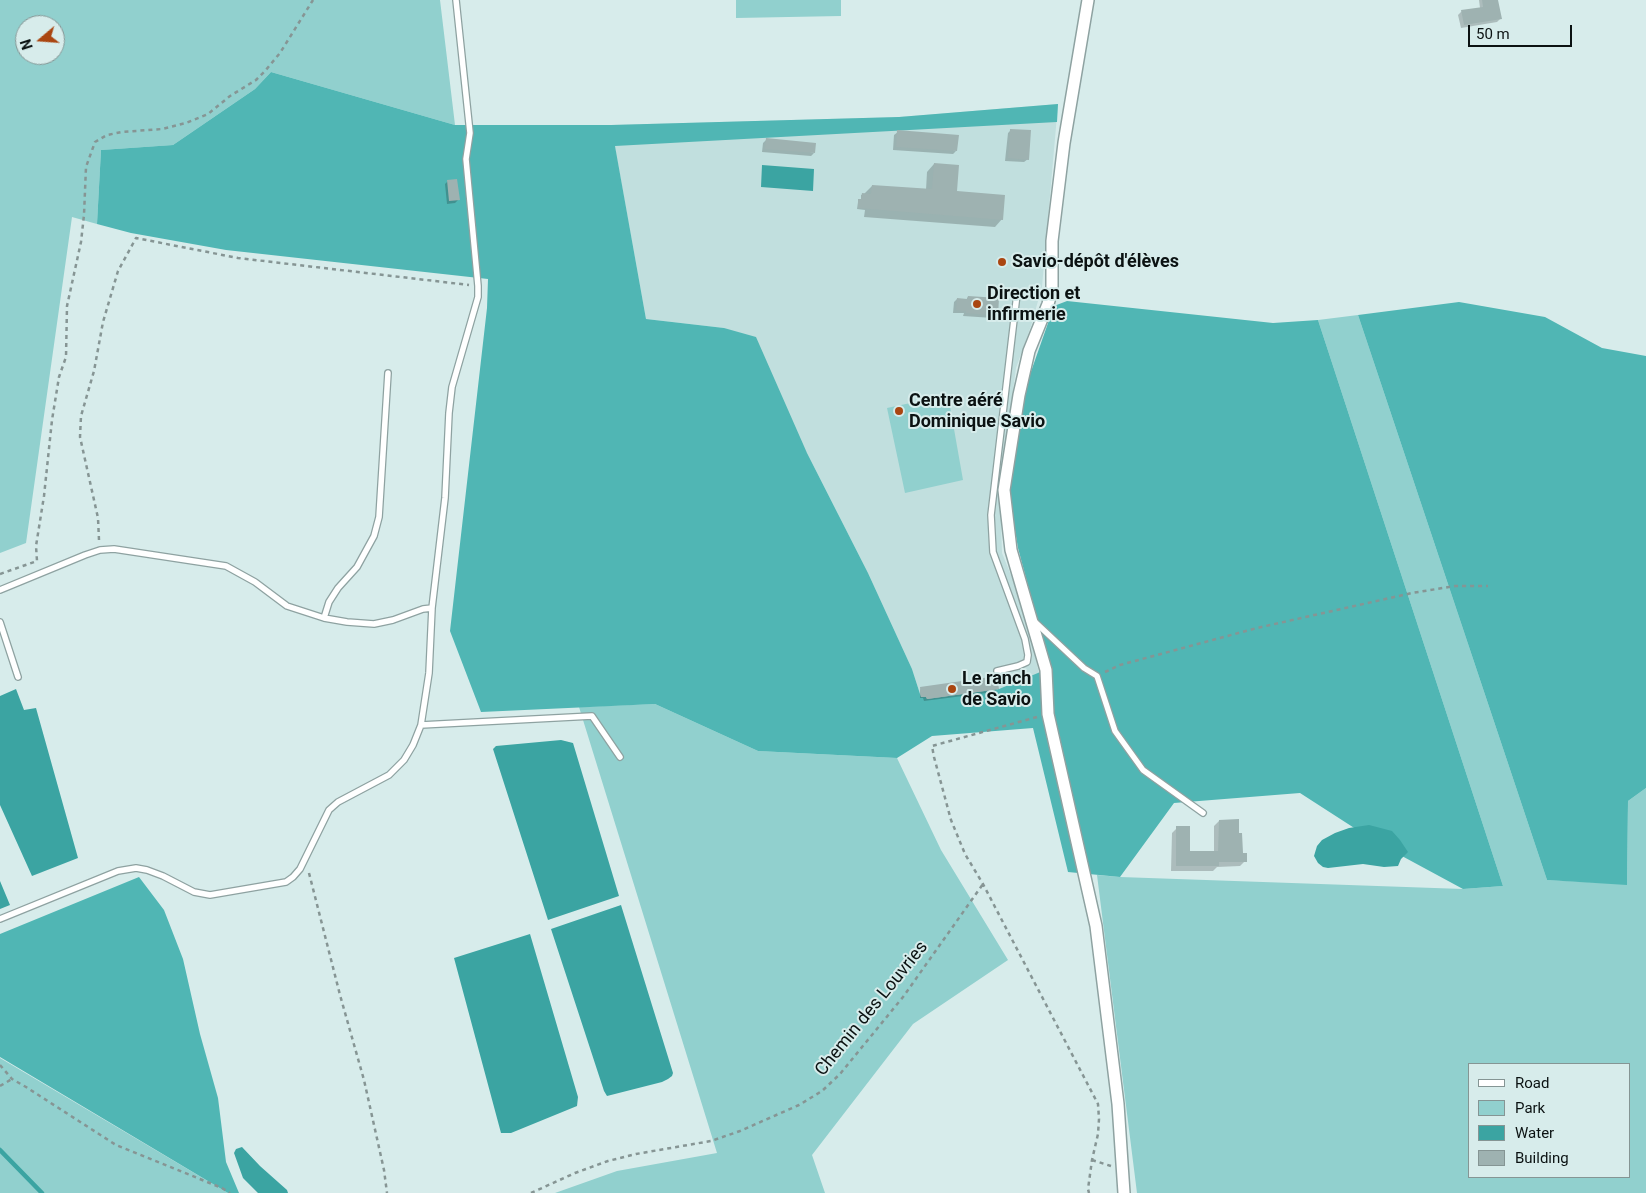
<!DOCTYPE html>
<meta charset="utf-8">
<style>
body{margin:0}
#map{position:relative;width:1646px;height:1193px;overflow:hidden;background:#d7eceb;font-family:Roboto,sans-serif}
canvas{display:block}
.legend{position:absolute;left:1468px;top:1063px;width:162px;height:115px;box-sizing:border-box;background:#d7eceb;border:1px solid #859594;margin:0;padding:6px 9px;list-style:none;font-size:15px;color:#0b1212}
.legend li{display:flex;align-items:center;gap:10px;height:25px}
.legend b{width:25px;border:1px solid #859594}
.north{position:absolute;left:15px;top:15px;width:50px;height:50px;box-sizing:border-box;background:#d7eceb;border:1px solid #859594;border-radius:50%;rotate:252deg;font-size:14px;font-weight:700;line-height:20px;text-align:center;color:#0b1212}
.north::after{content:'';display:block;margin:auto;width:18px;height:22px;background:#aa4611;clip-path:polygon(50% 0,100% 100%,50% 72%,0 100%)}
.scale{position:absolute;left:1468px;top:25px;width:104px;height:22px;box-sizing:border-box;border:2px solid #0b1212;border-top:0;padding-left:6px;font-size:15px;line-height:18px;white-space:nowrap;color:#0b1212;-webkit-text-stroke:4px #d7eceb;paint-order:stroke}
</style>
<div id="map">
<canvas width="1646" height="1193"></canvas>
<ul class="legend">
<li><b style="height:6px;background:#fff"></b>Road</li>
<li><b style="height:14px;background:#91d0ce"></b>Park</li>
<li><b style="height:14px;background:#3ba4a2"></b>Water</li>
<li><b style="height:14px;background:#9eb2b1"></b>Building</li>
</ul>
<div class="north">N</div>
<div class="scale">50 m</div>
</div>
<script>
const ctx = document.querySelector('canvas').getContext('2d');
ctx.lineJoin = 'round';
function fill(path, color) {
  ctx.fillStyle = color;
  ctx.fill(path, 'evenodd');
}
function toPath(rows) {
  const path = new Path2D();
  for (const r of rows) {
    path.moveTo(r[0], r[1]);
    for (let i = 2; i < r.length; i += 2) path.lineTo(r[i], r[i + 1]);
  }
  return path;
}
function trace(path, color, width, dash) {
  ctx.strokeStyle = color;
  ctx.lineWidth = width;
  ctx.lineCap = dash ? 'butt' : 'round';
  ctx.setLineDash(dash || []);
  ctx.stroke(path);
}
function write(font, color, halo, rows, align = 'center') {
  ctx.font = font + ' Roboto,sans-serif';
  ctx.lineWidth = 4;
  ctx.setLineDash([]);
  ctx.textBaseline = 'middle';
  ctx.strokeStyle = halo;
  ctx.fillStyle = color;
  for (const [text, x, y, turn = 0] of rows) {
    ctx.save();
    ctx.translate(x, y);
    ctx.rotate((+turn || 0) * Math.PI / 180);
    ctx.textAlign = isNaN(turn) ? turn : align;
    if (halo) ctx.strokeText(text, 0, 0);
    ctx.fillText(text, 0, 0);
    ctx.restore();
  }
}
const built = toPath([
 [1058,104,1042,287,1031,326,1016,368,1000,490,1002,553,1023,605,1039,673,999,689,927,699,921,697,912,669,868,573,807,453,724,328,646,319,611,125,899,117]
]);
const green = toPath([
 [0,0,440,0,455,125,271,72,255,89,173,145,101,150,97,224,72,217,26,543,0,553],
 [25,25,55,25,55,55,25,55],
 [736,0,841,0,841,16,736,18],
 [1358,315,1547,880,1627,884,1628,801,1646,788,1646,1193,1137,1193,1097,875,1120,877,1463,889,1503,886,1318,320],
 [1470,1064,1630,1064,1630,1177,1470,1177],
 [948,395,963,480,905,493,887,408],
 [655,704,758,751,897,758,941,850,1008,960,913,1024,812,1155,825,1193,555,1193,617,1171,717,1153,579,707],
 [0,1058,228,1193,0,1193]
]);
const forest = toPath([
 [271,72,455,125,611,125,899,117,1058,104,1057,122,615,146,646,319,724,328,756,337,807,453,868,573,912,669,921,697,926,697,927,699,999,689,1050,668,1018,548,1008,489,1027,383,1054,306,1067,301,1273,323,1318,320,1503,886,1463,889,1376,842,1300,793,1174,803,1120,877,1068,872,1033,728,932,736,897,758,758,751,655,704,481,712,450,631,487,308,488,279,226,250,131,233,97,224,101,150,173,145,255,89],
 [1459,302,1545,317,1602,348,1646,356,1646,788,1628,801,1627,885,1547,880,1358,315],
 [139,877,164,910,183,959,200,1034,218,1098,226,1162,239,1193,228,1193,0,1057,0,934]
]);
const water = toPath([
 [762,165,814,169,813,191,761,187],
 [16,689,24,710,36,708,78,858,32,876,0,805,0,696],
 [561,740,573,743,619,896,548,920,493,749,496,746],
 [1369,825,1392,831,1400,840,1408,852,1401,859,1398,866,1384,867,1363,864,1328,868,1323,867,1318,863,1314,856,1317,846,1322,840,1335,833,1349,828],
 [0,881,10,905,0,909],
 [621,905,673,1073,672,1076,668,1079,662,1082,607,1096,604,1091,551,929],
 [530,934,578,1097,577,1106,511,1133,501,1133,454,958],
 [242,1147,260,1166,287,1190,288,1193,258,1193,243,1178,234,1153,236,1149]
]);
const shadow = toPath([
 [1479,0,1497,0,1500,19,1497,22,1461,28,1458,15,1462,11,1480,8],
 [1011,130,1028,159,1024,162,1005,161,1008,133],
 [898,132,956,151,953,154,893,150,894,135],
 [766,140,814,153,811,156,762,152,763,143],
 [934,164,955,192,1002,219,995,227,864,217,865,210,857,209,858,202,861,200,861,195,864,194,872,186,926,190,927,172],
 [448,181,458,200,455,203,447,204,445,184],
 [968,297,996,315,993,318,963,316,964,313,953,313,954,302,957,299,966,300],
 [921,688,998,688,994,692,924,701,923,698,920,698,920,690],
 [1219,821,1238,834,1241,854,1245,861,1240,866,1217,867,1213,871,1171,871,1172,833,1177,828,1189,853,1214,853,1214,826]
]);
const stream = toPath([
 [0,1150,42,1193]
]);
const building = toPath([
 [1482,0,1498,0,1502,19,1464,25,1461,10,1483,7],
 [1010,129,1031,130,1029,160,1008,158],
 [897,130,959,135,957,151,896,147],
 [766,138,816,143,815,153,765,149],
 [934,163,959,165,957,191,1005,195,1003,220,858,208,858,199,861,199,862,193,871,194,872,185,932,189],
 [457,179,460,200,449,201,447,180],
 [968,296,999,298,998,316,966,313,966,311,956,310,957,298,967,299],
 [997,676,999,689,927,699,926,697,921,697,920,687],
 [1239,819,1239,833,1242,833,1243,853,1247,853,1247,862,1219,862,1219,866,1176,866,1176,826,1190,826,1190,851,1218,851,1219,820]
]);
const path = toPath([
 [99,540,98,518,80,437,81,416,94,371,103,322,118,271,136,238,238,258,469,285],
 [0,574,37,561,36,546,44,496,52,420,59,377,66,357,67,306,81,242,84,215,86,167,95,142,107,135,122,132,162,129,186,123,208,114,230,96,256,80,265,71,280,53,313,0],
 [1105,672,1120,665,1257,628,1412,593,1455,586,1488,586],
 [1037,717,932,746,934,757,951,820,965,854,983,884,1098,1104,1099,1119,1098,1134,1092,1160,1088,1189,1089,1193],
 [309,873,340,995,364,1080,384,1170,387,1193],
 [0,1065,12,1079,26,1087,116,1145,222,1188,230,1193],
 [0,1086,12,1079],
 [1092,1160,1111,1166],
 [531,1193,575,1173,608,1161,636,1154,711,1141,740,1131,799,1105,822,1091,840,1074,903,997,983,884]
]);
const service = toPath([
 [0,590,85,555,100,550,114,549,226,566,255,582,287,606,324,618,347,622,374,624,393,620,423,609,432,608],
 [324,618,329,602,338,588,357,567,374,536,379,517,388,373],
 [0,622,18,677],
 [1035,622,1084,668,1097,676,1115,731,1143,770,1203,813],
 [997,671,1018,666,1027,662,1028,655,1025,639,993,552,991,515,1017,294],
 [421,725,592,716,620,757],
 [0,919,118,871,136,868,147,870,163,876,194,892,210,895,286,882,293,877,300,869,329,810,338,802,389,775,404,760,413,745,421,725,429,673,432,608,445,498,449,413,452,387,478,297,478,286,466,159,470,133,456,0]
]);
const minor = toPath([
 [1088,0,1064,143,1052,241,1052,290,1048,304,1029,351,1019,395,1004,490,1011,550,1046,670,1048,714,1096,926,1118,1104,1124,1193]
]);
const markers = [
 [1002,262,5,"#aa4611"],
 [977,304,5,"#aa4611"],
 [899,411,5,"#aa4611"],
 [952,689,5,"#aa4611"]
];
const poiNames = [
 ["Savio-dépôt d'élèves",1012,262],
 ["Direction et",987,294],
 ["infirmerie",987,315],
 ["Centre aéré",909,401],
 ["Dominique Savio",909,422],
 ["Le ranch",962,679],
 ["de Savio",962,700]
];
const streetNames = [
 ["Chemin des Louvries",872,1009,-51]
];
fill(built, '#c1dfde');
fill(green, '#91d0ce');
fill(forest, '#50b6b4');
fill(water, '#3ba4a2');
fill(shadow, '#0003');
trace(stream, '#3ba4a2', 4.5);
fill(building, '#9eb2b1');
trace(service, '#8ea2a1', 8);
trace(minor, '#8ea2a1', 14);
trace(path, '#869594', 2.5, [4, 4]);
trace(service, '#fff', 5.5);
trace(minor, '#fff', 11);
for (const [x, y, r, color] of markers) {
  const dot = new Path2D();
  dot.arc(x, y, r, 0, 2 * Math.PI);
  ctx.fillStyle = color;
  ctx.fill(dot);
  trace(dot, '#d7eceb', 2);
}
write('bold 18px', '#0b1212', '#d7eceb', poiNames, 'left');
write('18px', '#0b1212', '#d7eceb', streetNames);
</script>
